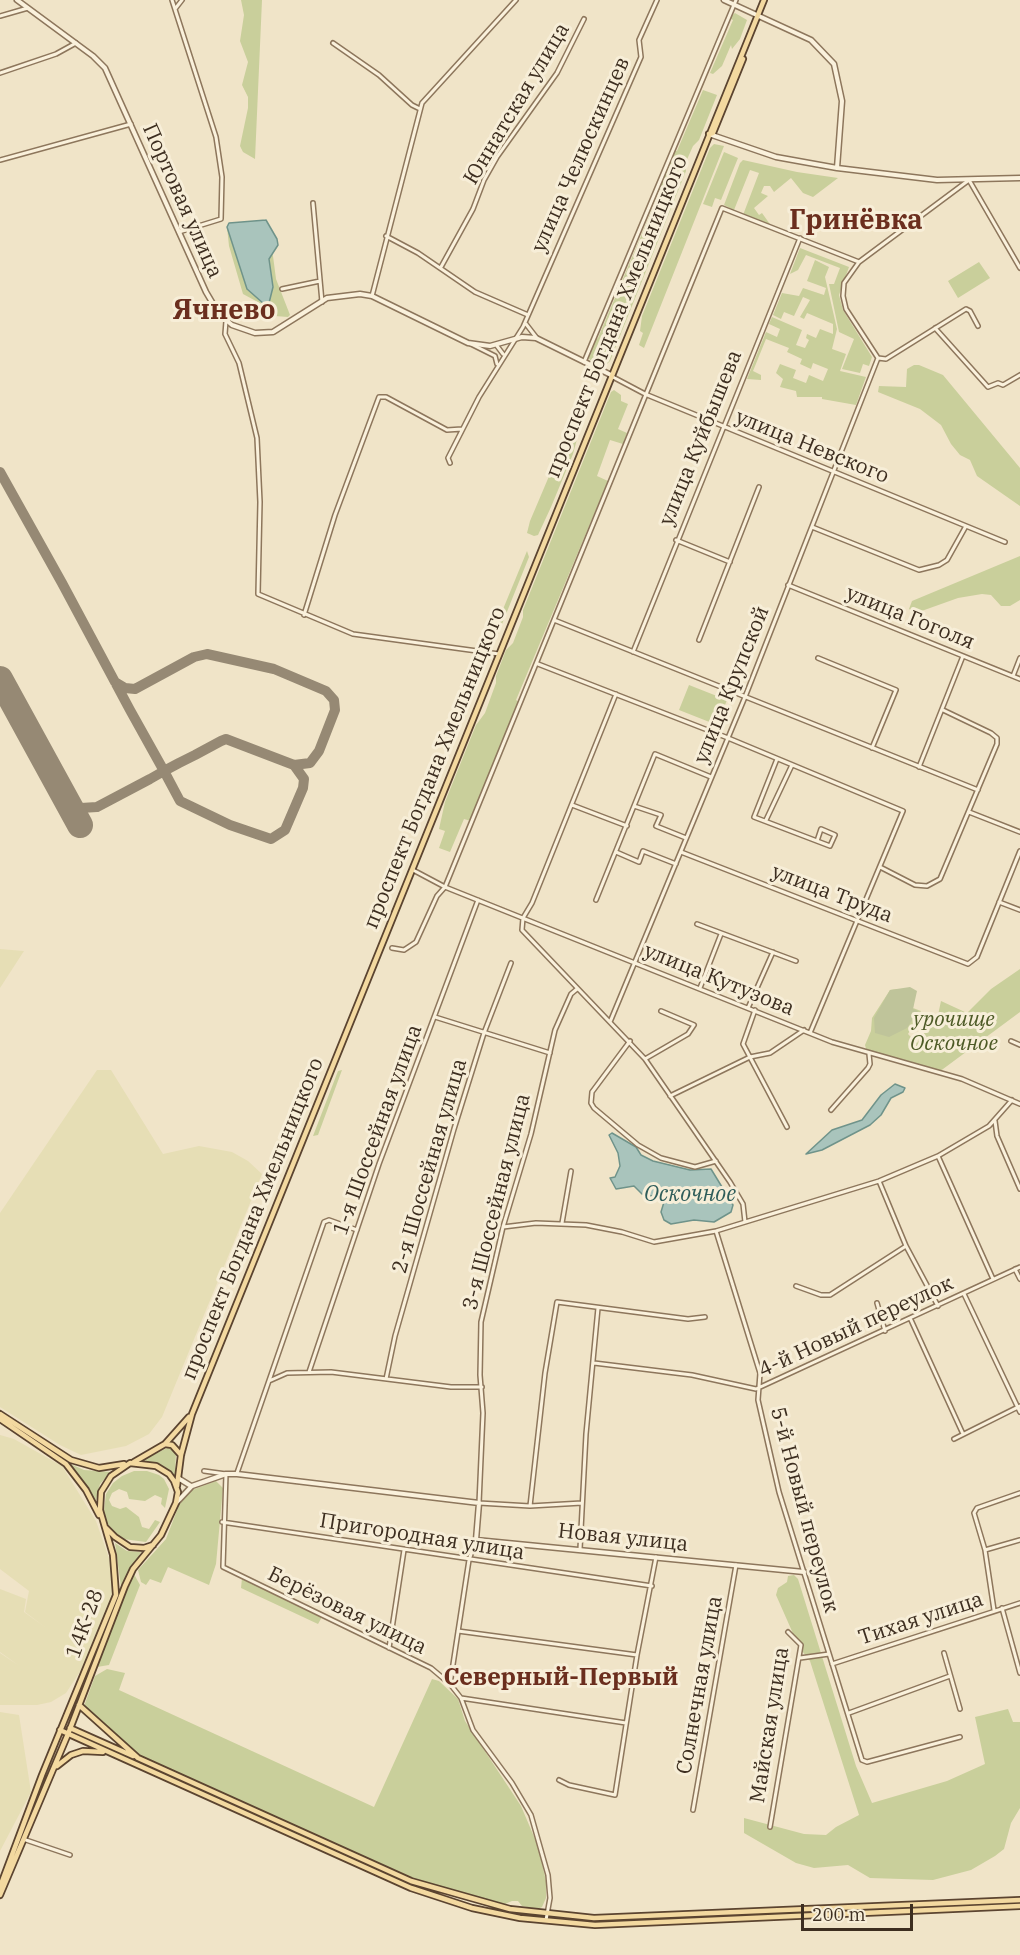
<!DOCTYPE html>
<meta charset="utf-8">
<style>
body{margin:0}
#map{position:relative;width:1020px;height:1955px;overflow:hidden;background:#f0e4c8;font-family:"IBM Plex Serif",serif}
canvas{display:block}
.scale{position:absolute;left:801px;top:1904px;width:112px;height:27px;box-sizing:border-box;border:3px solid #3d2e20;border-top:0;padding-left:8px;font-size:18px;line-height:21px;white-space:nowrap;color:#3d2e20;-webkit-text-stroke:4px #f7eed8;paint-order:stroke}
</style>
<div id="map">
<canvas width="1020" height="1955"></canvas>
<div class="scale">200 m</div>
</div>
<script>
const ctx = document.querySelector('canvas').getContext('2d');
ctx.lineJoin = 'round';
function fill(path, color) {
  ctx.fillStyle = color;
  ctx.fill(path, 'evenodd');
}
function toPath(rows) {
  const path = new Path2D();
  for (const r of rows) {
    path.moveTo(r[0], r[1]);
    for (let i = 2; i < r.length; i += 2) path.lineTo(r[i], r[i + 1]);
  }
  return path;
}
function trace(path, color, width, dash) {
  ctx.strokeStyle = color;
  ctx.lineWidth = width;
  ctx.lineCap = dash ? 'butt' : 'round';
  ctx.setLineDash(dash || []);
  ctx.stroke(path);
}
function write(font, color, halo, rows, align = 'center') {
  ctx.font = font + ' "IBM Plex Serif",serif';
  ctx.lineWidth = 6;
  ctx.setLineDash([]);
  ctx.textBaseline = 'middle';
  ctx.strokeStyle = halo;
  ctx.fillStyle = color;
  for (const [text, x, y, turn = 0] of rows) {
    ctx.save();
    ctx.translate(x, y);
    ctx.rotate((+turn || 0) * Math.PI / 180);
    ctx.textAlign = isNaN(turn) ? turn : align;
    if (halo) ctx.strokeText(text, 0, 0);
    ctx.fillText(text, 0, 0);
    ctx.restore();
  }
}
const farmland = toPath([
 [0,949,24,951,0,988],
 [97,1070,111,1070,163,1154,199,1146,232,1152,248,1161,262,1174,162,1417,149,1434,126,1446,81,1455,60,1445,0,1407,0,1213],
 [0,1435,14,1439,62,1466,96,1521,110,1561,113,1592,108,1612,87,1661,66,1693,51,1702,37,1705,0,1705,0,1653,18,1665,0,1652,0,1589,26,1599,24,1612,45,1627,25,1612,29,1591,0,1569],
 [0,1712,19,1715,31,1792,0,1851]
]);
const green = toPath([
 [241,0,262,0,255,159,243,152,240,146,248,108,248,97,242,85,248,62,240,41,244,15],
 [735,13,747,20,740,39,732,49,731,45,722,66,713,74,710,73,733,20,729,18],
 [703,90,717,95,699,140,693,146,685,164,686,171,610,361,604,367,595,364,587,357,594,340,598,338,660,191,658,188,674,150,677,151],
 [714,144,724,146,644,348,639,345,643,333,640,331,642,316,710,148],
 [724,152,738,158,721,200,715,198,712,207,703,204],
 [743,160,797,172,838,178,813,197,803,193,791,178,774,192,770,186,764,186,761,193,768,196,754,208,759,215,762,213,772,227,743,215,759,173,750,170,734,210,724,205,740,163],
 [227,227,247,289,264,302,273,287,269,259,272,253,273,256,276,279,290,315,288,317,275,316,267,307,243,294,229,246],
 [800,248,849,267,839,295,843,310,872,357,869,366,863,364,860,373,842,369,854,339,839,332,829,284,834,284,840,268,806,255,798,270,790,274],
 [815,260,829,267,825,277,837,329,832,349,846,354,840,371,866,377,856,405,822,399,822,397,797,397,796,391,780,387,783,379,776,373,780,364,796,370,793,378,806,383,809,375,823,381,828,369,813,363,811,369,800,364,802,359,787,352,789,348,766,339,753,371,761,375,761,380,747,379,766,332,777,337,780,329,769,324,772,317,802,330,796,345,805,348,809,340,806,338,807,334,816,338,820,329,833,334,833,324,807,313,804,319,800,317,810,300,803,297,794,316,784,312,781,319,773,315,782,293,799,296,803,288,824,295,826,288,807,281],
 [979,262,990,278,958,298,948,281],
 [914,365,919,365,943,375,1020,468,1020,506,977,476,970,460,960,455,951,444,941,425,920,409,878,392,879,386,906,387,907,369],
 [614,390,621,395,621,401,628,404,618,429,627,433,623,444,610,440,597,476,608,481,516,700,519,702,471,821,464,819,450,852,439,848,445,831,439,829,445,802,476,725,485,713,496,683,496,676,506,650,513,643,523,617,523,610,611,392],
 [578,408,580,416,583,417,573,454,551,507,538,535,534,536,527,533,530,521],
 [527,551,529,557,494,644,487,648],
 [1020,556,1020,600,1010,606,1001,606,991,595,982,594,958,598,916,613,909,609,912,601],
 [689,685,727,700,717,725,679,710],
 [1020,969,1020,1012,939,1072,867,1052,865,1045,871,1031,872,1018,890,990,898,989,914,1000,913,1008,921,1011,908,1034,917,1043,938,1015,941,1001,967,1013,991,989],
 [342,1070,318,1135,313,1136,338,1071],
 [169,1447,176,1452,175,1475,161,1465,143,1460],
 [68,1463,84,1470,111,1472,100,1484,95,1503],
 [134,1471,147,1471,159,1475,164,1479,169,1489,165,1508,161,1504,162,1498,155,1495,145,1501,129,1499,127,1492,119,1489,112,1493,109,1500,112,1506,120,1509,126,1507,139,1517,142,1527,149,1529,155,1520,160,1522,146,1542,123,1539,112,1530,105,1520,104,1510,106,1494,113,1483,122,1476],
 [216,1481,223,1488,216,1564,209,1585,168,1567,161,1583,150,1579,146,1585,141,1582,138,1570,166,1539,181,1500,192,1490],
 [115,1543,127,1551,141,1552,121,1587],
 [134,1574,140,1585,109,1665,97,1667,96,1665],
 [794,1575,798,1579,856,1766,872,1803,947,1781,985,1764,975,1717,1008,1709,1013,1722,1020,1722,1020,1808,1011,1823,1004,1849,995,1856,971,1870,933,1880,870,1878,848,1865,814,1868,796,1863,744,1833,744,1818,804,1834,826,1835,836,1827,859,1815,810,1661,799,1647,776,1595,778,1588,787,1582,788,1576],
 [242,1578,322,1617,318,1624,241,1588],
 [107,1669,125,1673,119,1690,374,1807,432,1679,439,1681,458,1699,465,1721,521,1806,538,1846,546,1881,546,1898,542,1907,538,1909,522,1906,518,1901,512,1901,505,1904,408,1878,137,1755,84,1706,95,1676]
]);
const cemetery = toPath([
 [910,987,917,991,913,1009,918,1011,907,1028,889,1037,875,1033,874,1018,890,990]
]);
const water = toPath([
 [266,220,277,239,278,245,269,259,273,287,269,303,264,304,247,289,227,227,229,223,266,220],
 [895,1084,905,1088,903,1092,891,1098,881,1115,870,1125,822,1150,806,1154,832,1130,862,1120,881,1095,895,1084],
 [612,1133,636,1147,641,1155,653,1161,690,1170,711,1169,733,1205,731,1212,714,1222,694,1220,671,1224,664,1220,661,1212,664,1202,662,1198,642,1194,634,1186,616,1189,610,1178,615,1177,620,1166,618,1153,609,1135,612,1133]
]);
const taxiway = toPath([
 [0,472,62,583,130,710,164,771,180,801,230,825,271,839,285,830,303,788,304,779,294,765,226,739,221,741,195,755,179,763,164,771,150,779,97,807,81,808,64,796],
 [115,682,125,688,135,689,194,657,207,654,274,669,326,691,334,700,335,710,319,751,310,763,294,765]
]);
const runway = toPath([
 [0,679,80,825]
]);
const minor = toPath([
 [172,0,216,137,222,177,221,219,179,232],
 [175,9,182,0],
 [0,16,28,8],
 [333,43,379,75,412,105,420,109],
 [0,73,56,54,76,43],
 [0,160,131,124],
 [313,203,322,302],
 [386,236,418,253,475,292,528,315],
 [859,262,844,283,843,296,846,309,878,358,886,359,966,309,970,311,978,326],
 [441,267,473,209,484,180,497,157,557,73,584,19],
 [282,289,320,281],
 [372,296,422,103,516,0],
 [226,321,225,334,239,363,257,438,260,502,258,594,353,634,499,654],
 [526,324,536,337],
 [935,328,988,387,998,383,1003,385,1020,375],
 [471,344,495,356,497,364],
 [497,346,503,354],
 [584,362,736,0],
 [611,376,645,394,1005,542],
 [450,463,448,458,479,397,523,327,641,57,639,40,657,0],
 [812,527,919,570,939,565,947,560,966,526],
 [676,540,730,562],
 [788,585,1020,679],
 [304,615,335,515,379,397,386,397,447,430,462,429],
 [554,620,978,790],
 [699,640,759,487],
 [633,652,800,238],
 [818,658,896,690,872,748],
 [538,664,728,738,903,811,810,1033],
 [1013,676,1020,658],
 [616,694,532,903,523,918,522,930,645,1059,730,1182,743,1204,745,1222],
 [777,759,754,817,830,846,835,835,821,829,817,841],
 [919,767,963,656],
 [572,805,627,826],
 [634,806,661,815,656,826,686,838],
 [969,812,1020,832],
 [766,820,792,765],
 [616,852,639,862,643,851,676,864],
 [681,852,968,964,977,957,1020,851],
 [880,867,915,885,927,886,940,879,997,744,997,738,991,733,943,710],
 [413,870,445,887,832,1042,962,1079,1020,1104],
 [596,900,655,754,711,777],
 [999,902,1020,910],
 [697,924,796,961],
 [392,948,404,950,416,942,437,896,445,887,722,208,859,262,969,180,1020,268],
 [700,988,721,934],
 [577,989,571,994,555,1030,531,1134,503,1227,481,1322,480,1375,483,1413,479,1503,530,1506,582,1503],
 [748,1008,773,952],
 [755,1010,743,1044,787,1127],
 [435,1017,550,1053],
 [610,1022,745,697,878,358],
 [630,1041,592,1092,591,1103,594,1108,638,1145,661,1158,695,1167,716,1161],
 [1011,1041,1020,1045],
 [645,1059,688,1034,694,1025,661,1011],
 [670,1096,750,1057,770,1053,804,1030],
 [831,1110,868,1068,870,1064,869,1054],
 [995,1121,997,1136,1020,1189],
 [938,1156,993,1279],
 [879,1181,906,1246,938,1306],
 [562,1223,571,1171],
 [503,1227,536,1223,586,1225,622,1232,654,1242,716,1231,879,1181,938,1156,989,1126,1012,1100],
 [716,1231,760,1373,758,1400,779,1492,862,1760,867,1762,960,1737],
 [1015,1269,1020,1279],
 [796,1286,821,1295,830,1295,906,1246],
 [964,1294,1020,1412],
 [877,1303,885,1331],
 [911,1320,963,1434],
 [594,1363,692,1375,756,1389,1020,1267],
 [309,1372,379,1164,478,900],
 [386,1379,395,1336,454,1129,484,1033,511,963],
 [269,1381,287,1373,331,1372,451,1387,482,1387],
 [954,1439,1020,1406],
 [204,1471,226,1474,223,1567,431,1668,450,1684,461,1698,626,1723],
 [237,1473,324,1222,329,1220,357,1230],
 [530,1506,545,1373,557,1302,688,1319,705,1317],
 [222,1522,652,1586],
 [580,1549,586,1434,598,1308],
 [985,1550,1020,1540],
 [1002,1608,1020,1673],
 [994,1610,985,1550,974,1513,977,1508,1020,1493],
 [458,1631,637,1655],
 [389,1648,404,1550],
 [944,1653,960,1709],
 [800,1658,829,1654],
 [832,1664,1020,1603],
 [450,1684,469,1560,476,1540],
 [461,1698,473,1730,512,1783,531,1815,548,1875,550,1898,546,1920],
 [849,1713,950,1676],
 [559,1780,569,1785,615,1795,637,1655,656,1557],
 [693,1810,736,1565],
 [770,1827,801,1645,788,1632],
 [26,1840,70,1855]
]);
const tertiary = toPath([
 [17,0,93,56,105,68,206,292,219,314,232,325,255,333,273,332,327,298,360,294,372,296,468,343,490,346,522,337,536,338,611,375],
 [724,0,811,40,834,64,842,101,837,168],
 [709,134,776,157,837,168,937,180,1020,178],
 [178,1478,191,1486],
 [177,1502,192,1486,226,1474,237,1474,479,1503,476,1540,804,1572]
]);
const primary = toPath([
 [709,134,713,133,743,59],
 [0,1414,71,1460,99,1468,124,1464],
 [0,1419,66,1464,86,1490,99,1515],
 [165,1444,172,1445,181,1455],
 [134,1462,165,1444,189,1417],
 [177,1486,181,1455,192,1414,764,0],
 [106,1528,115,1537,130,1547,144,1548,153,1545],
 [79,1705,138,1758,411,1881,510,1909,594,1918,1020,1900],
 [70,1728,133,1756],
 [60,1730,411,1888,472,1908,520,1918,595,1925,1020,1906],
 [57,1766,71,1755,83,1751,103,1752],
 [0,1887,42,1775,116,1595,113,1555,100,1510,101,1492,111,1476,130,1463,156,1466,169,1474,174,1481,178,1492,176,1503,161,1535,133,1569,125,1586,68,1734,0,1895]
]);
const streetNames = [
 ["Юннатская улица",517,104,-59],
 ["улица Челюскинцев",581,155,-66],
 ["Портовая улица",182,201,66],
 ["проспект Богдана Хмельницкого",617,317,-68],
 ["улица Куйбышева",701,438,-68],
 ["улица Невского",812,447,22],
 ["улица Гоголя",910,618,22],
 ["улица Крупской",732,685,-68],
 ["проспект Богдана Хмельницкого",435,768,-68],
 ["улица Труда",832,894,21],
 ["улица Кутузова",719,980,22],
 ["1-я Шоссейная улица",378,1130,-70],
 ["2-я Шоссейная улица",430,1166,-74],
 ["3-я Шоссейная улица",497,1202,-76],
 ["проспект Богдана Хмельницкого",253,1219,-68],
 ["4-й Новый переулок",856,1327,-25],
 ["5-й Новый переулок",804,1510,75],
 ["Пригородная улица",422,1537,9],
 ["Новая улица",623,1538,6],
 ["Берёзовая улица",347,1611,26],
 ["Тихая улица",921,1619,-18],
 ["14К-28",85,1624,-70],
 ["Солнечная улица",700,1685,-80],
 ["Майская улица",770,1725,-81]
];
const parkNames = [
 ["урочище",954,1020],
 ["Оскочное",954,1044]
];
const waterNames = [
 ["Оскочное",690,1195]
];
const quarterNames = [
 ["Северный-Первый",561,1678]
];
const districtNames = [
 ["Гринёвка",856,221],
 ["Ячнево",224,311]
];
fill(farmland, '#e6deb5');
fill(green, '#c9cf9b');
fill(cemetery, '#bfc49a');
fill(water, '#a9c4bc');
trace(water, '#6f938a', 1.5);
trace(taxiway, '#968974', 10);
trace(runway, '#968974', 26);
trace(minor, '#8d765c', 6);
trace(tertiary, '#8d765c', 7);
trace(primary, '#5b4430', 8);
trace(minor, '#faf1dc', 3);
trace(tertiary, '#faf1dc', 4);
trace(primary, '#f3d9a0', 4.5);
write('21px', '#3d2e20', '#f7eed8', streetNames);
write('italic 21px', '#4d5a26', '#f7eed8', parkNames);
write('italic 22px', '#2f5d5a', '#f7eed8', waterNames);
write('bold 24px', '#6b2e1e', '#f7eed8', quarterNames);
write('bold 27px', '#6b2e1e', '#f7eed8', districtNames);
</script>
